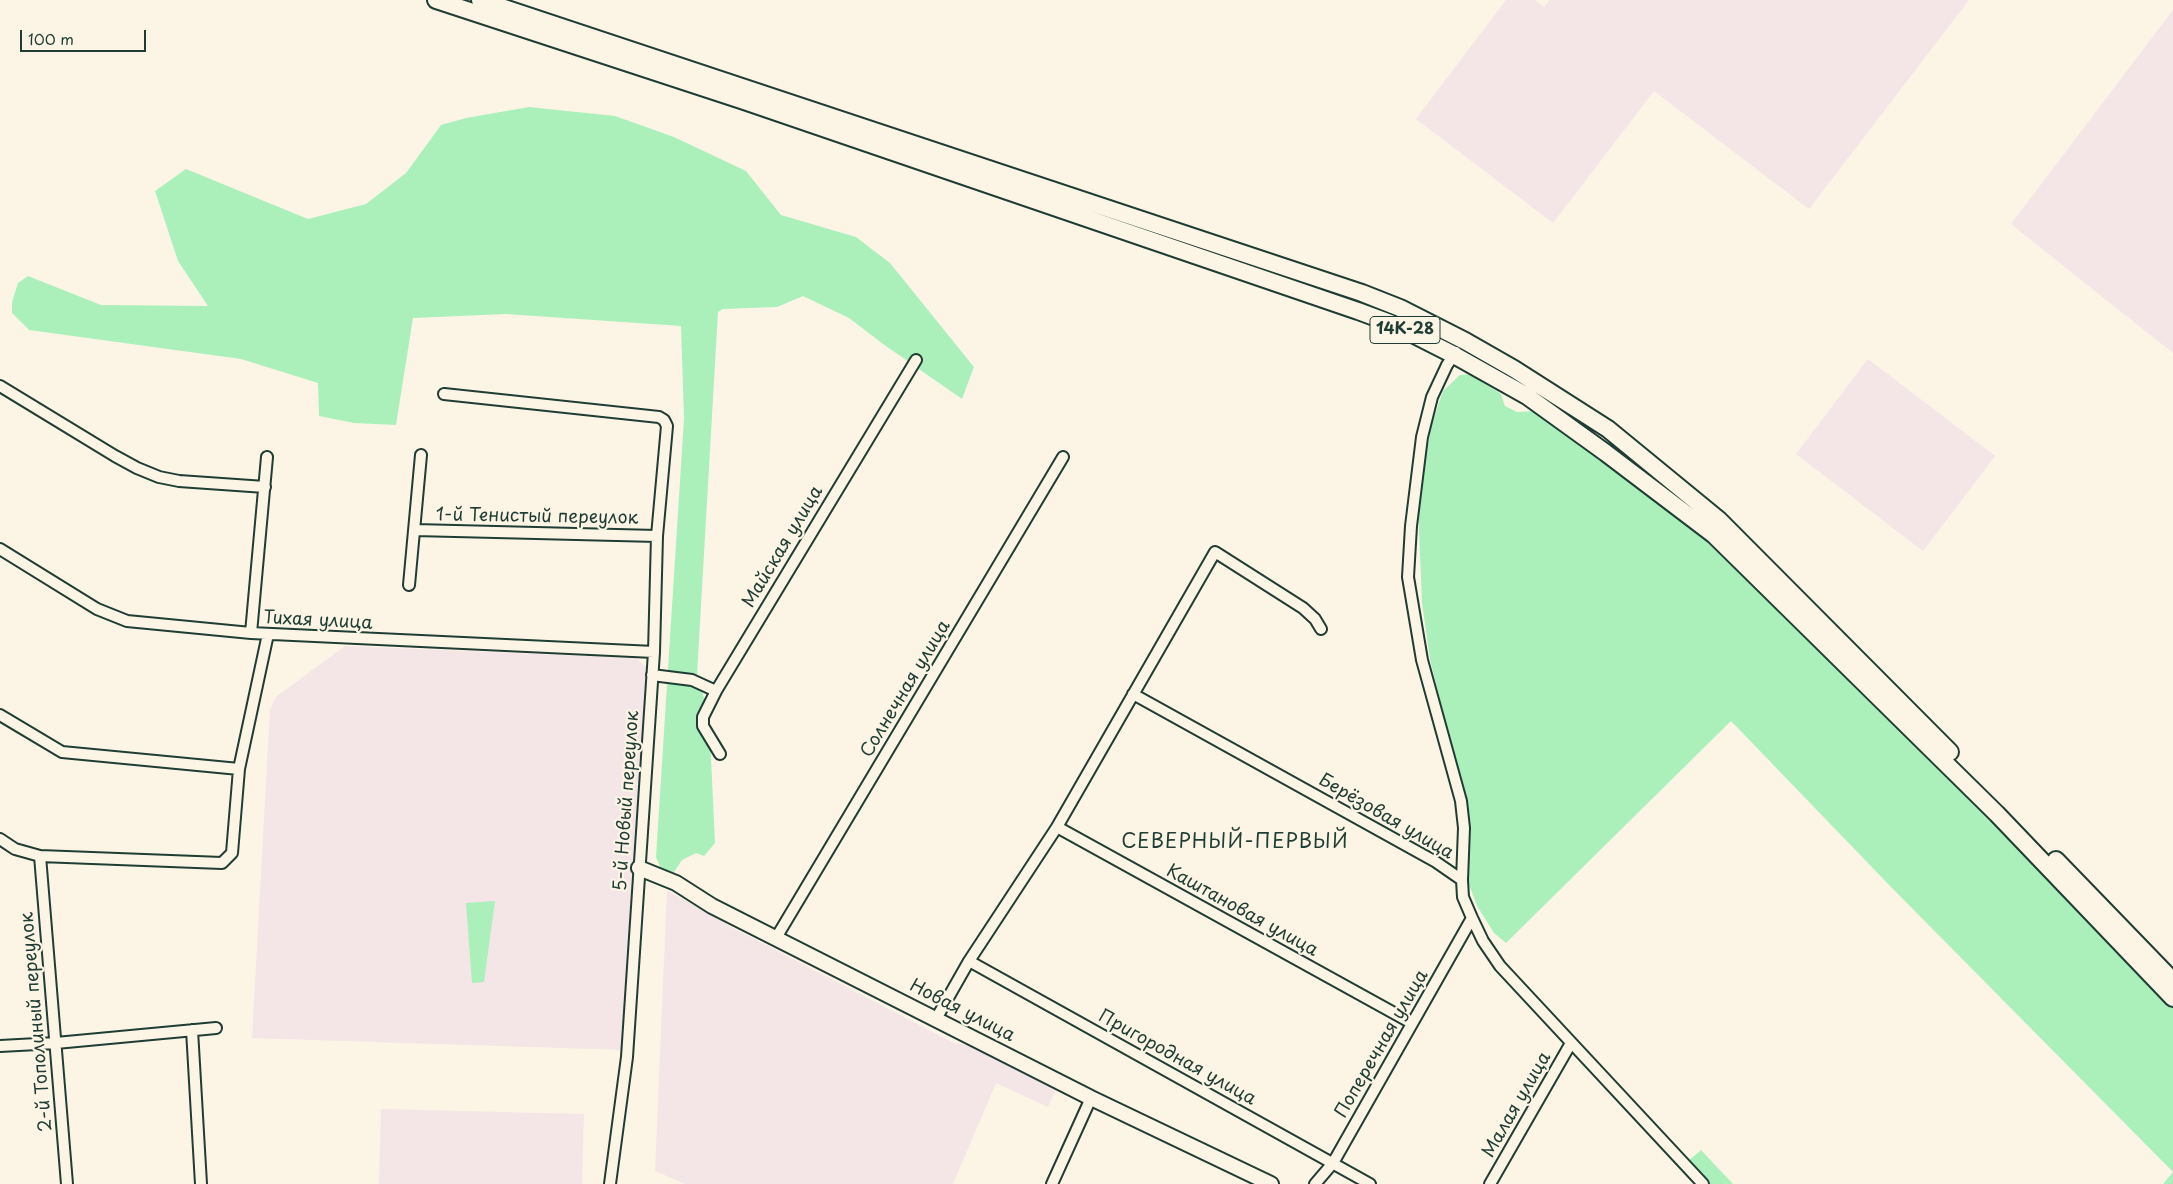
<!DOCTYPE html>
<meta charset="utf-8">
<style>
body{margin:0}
#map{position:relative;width:2173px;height:1184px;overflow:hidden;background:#fcf5e5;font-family:"Playpen Sans",sans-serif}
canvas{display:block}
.scale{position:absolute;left:20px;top:30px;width:126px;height:22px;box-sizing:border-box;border:2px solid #1f3d34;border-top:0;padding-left:6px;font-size:15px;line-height:18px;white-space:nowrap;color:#1f3d34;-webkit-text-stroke:4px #fcf5e5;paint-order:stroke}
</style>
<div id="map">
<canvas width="2173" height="1184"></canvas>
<div class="scale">100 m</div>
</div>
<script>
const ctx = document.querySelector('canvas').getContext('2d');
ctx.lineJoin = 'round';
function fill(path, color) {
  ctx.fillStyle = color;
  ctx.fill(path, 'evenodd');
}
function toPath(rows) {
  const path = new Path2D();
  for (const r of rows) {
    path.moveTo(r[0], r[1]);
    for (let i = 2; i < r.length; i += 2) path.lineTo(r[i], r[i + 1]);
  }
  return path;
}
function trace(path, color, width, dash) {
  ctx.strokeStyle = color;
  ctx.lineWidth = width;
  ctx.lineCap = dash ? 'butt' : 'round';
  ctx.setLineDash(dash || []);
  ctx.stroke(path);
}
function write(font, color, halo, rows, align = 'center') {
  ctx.font = font + ' "Playpen Sans",sans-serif';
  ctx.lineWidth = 4.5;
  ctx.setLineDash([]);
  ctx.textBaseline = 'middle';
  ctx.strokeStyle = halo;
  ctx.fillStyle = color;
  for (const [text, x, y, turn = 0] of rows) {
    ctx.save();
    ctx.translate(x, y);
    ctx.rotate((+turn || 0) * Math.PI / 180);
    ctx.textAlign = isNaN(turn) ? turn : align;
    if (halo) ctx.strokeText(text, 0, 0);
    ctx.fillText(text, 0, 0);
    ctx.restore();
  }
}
const built = toPath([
 [1506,0,1535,0,1544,7,1550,0,1969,0,1809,209,1654,91,1553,223,1416,119],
 [2173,10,2173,353,2011,224],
 [1868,359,1995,456,1923,551,1796,454],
 [345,646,636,658,647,668,624,1050,252,1038,270,709,276,697],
 [667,890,735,929,954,1043,980,1047,1056,1090,1048,1107,996,1083,953,1184,685,1184,655,1171],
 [381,1109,584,1114,582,1184,379,1184]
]);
const green = toPath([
 [529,107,615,116,674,137,746,171,781,215,856,237,890,263,974,367,962,399,883,344,849,318,803,296,777,307,723,309,718,312,697,675,709,714,715,843,704,856,696,853,682,860,674,872,661,869,656,857,684,418,681,326,506,314,413,318,396,425,354,423,319,416,318,383,241,359,29,330,12,313,12,302,18,283,28,276,101,305,208,306,178,261,155,191,186,169,308,219,366,204,406,173,441,125,466,118],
 [1470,374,1501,394,1505,406,1517,412,1535,411,1719,544,2173,1006,2173,1184,2163,1184,2173,1172,1892,888,1731,721,1506,943,1494,933,1477,906,1467,879,1471,828,1430,659,1422,603,1418,507,1431,426,1443,391,1460,375],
 [495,901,484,982,472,983,466,903],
 [1701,1150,1733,1184,1708,1184,1687,1162]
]);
const street = toPath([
 [1456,352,1447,365,1432,397,1422,437,1411,526,1408,577,1422,660,1461,801,1464,828,1462,880],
 [0,386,115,456,137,468,159,477,179,481,265,487],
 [444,394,659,417,664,420,667,426,657,536,654,652,627,1057,610,1184],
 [415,530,657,536],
 [0,549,97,609,127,621,251,633,654,652],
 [409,585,421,455],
 [251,633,267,457],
 [652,675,692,680,716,691],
 [1133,694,1436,862,1462,880,1463,897,1472,918,1483,941,1500,966,1703,1184],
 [0,715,62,752,239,769],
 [720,754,703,726,703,717,716,691,916,360],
 [1057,827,1412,1023],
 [0,839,15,849,40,856,222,863,232,853,239,769,268,634],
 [40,856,67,1184],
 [776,938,1063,457],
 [969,961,1370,1184],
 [936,1019,969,961,1057,827,1215,552,1303,608,1315,619,1321,629],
 [192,1030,201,1184],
 [0,1046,56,1043,216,1028],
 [1052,1184,1091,1098],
 [1315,1184,1333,1163,1472,918],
 [1490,1184,1571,1043]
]);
const secondary = toPath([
 [639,868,676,883,712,906,1091,1098,1271,1184]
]);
const primary = toPath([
 [436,0,744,101,1358,311,1393,324,1454,355,1527,396,1606,453,1714,535,1997,814,2173,998],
 [480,0,1362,293,1400,308,1465,341,1514,369,1608,429,1719,520,1950,752],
 [2056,860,2173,981]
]);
const shields = [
 [1405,330,70]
];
const shieldNames = [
 ["14К-28",1405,330]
];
const streetNames = [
 ["1-й Тенистый переулок",537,517,1],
 ["Майская улица",783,547,-59],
 ["Тихая улица",318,621,3],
 ["Солнечная улица",906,689,-59],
 ["5-й Новый переулок",627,801,-86],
 ["Берёзовая улица",1386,817,30],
 ["Каштановая улица",1242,911,29],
 ["Новая улица",962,1011,27],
 ["2-й Тополиный переулок",37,1022,-95],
 ["Поперечная улица",1382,1044,-60],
 ["Пригородная улица",1177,1058,29],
 ["Малая улица",1517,1105,-60]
];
const quarterNames = [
 ["СЕВЕРНЫЙ-ПЕРВЫЙ",1235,842]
];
fill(built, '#f4e5e7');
fill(green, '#abf0bb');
trace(street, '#1f3d34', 14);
trace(secondary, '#1f3d34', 18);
trace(primary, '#1f3d34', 20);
trace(street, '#fcf5e5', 10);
trace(secondary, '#fcf5e5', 14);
trace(primary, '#fcf5e5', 16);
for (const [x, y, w] of shields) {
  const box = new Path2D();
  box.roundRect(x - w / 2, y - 13.5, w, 27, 4);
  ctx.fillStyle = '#fcf5e5';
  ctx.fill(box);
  trace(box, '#1f3d34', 1);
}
write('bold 16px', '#1f3d34', null, shieldNames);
write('18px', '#1f3d34', '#fcf5e5', streetNames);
ctx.letterSpacing = '1px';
write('20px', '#1f3d34', '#fcf5e5', quarterNames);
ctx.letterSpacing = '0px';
</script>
